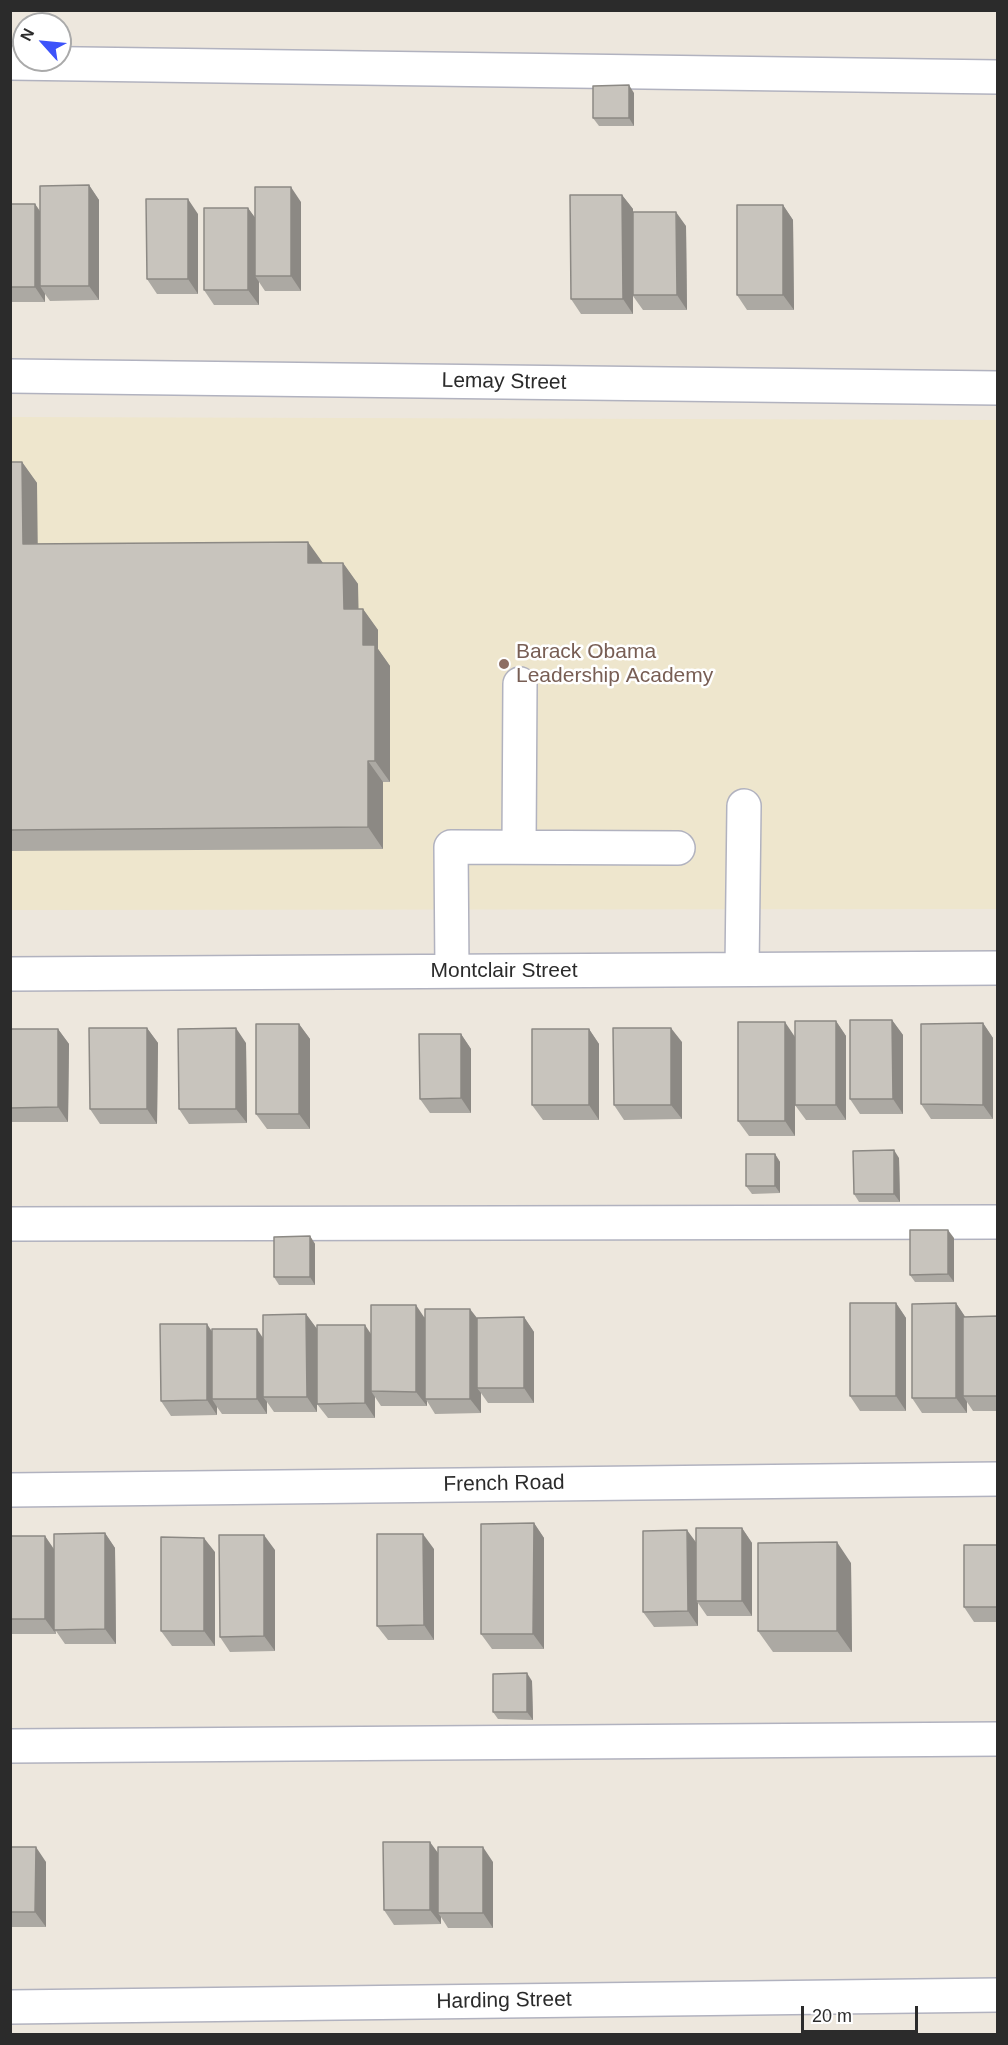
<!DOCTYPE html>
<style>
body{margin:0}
#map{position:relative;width:1008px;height:2045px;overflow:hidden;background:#ede7dd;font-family:Arial,sans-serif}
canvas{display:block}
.frame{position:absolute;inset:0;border:12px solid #2b2b2b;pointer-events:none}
.north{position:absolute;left:12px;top:12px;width:60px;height:60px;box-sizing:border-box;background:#fff;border:2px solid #aaa;border-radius:50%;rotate:297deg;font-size:16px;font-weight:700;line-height:24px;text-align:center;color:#2b2b2b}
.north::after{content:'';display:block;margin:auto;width:21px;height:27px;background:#3d53fa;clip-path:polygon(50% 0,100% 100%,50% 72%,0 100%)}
.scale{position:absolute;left:801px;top:2006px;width:117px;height:27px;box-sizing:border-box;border:3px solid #2b2b2b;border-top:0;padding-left:8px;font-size:18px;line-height:21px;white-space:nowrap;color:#2b2b2b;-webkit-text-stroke:4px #fff;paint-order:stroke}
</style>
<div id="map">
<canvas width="1008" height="2045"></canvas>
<div class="frame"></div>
<div class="north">N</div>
<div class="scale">20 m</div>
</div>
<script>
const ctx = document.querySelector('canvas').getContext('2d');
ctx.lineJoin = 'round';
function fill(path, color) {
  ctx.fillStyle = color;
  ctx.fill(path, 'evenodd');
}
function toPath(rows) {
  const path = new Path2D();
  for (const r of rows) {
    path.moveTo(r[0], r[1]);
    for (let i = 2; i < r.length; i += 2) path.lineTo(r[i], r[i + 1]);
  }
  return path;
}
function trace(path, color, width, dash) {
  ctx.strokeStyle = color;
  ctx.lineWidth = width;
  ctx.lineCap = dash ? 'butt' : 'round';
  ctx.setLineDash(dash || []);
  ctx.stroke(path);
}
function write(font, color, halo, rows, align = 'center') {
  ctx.font = font + ' Arial,sans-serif';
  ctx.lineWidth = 5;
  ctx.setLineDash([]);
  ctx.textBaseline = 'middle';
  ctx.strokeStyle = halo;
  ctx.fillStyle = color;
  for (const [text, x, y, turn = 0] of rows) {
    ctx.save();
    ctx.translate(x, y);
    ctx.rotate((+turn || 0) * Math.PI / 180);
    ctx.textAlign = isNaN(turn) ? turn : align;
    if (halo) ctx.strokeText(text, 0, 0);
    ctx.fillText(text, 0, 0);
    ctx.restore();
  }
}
const education = toPath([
 [11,417,997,420,997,909,11,910]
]);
const minor = toPath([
 [10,63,998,77],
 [10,376,998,388],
 [519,847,520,684],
 [742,969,744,806],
 [452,971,451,847,678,848],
 [10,974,998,968],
 [10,1224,998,1222],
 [10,1490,998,1479],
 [10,1746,998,1739],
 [10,2007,998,1995]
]);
const wall = toPath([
 [634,93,634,126,599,126,593,118],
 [89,185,99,200,99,300,50,301,45,294,45,302,10,302,10,204,35,204,40,211],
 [622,195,633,209,633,212,686,226,687,310,643,310,633,296,633,314,581,314,571,299],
 [301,202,301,291,265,291,259,282,259,305,214,305,204,290,248,208,255,218],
 [783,205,793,220,794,310,747,310,737,295],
 [198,214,198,294,157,294,147,279],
 [10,462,22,462,37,483,37,544,323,563,343,563,358,584,358,609,363,609,378,630,378,649,390,666,390,782,383,782,383,849,10,851],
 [892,1020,903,1035,903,1114,860,1114,850,1099],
 [836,1021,846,1036,846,1120,806,1120,795,1105],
 [785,1022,795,1136,749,1136,738,1121],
 [983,1023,993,1038,993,1119,931,1119,921,1104],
 [299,1024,310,1039,310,1129,267,1129,256,1114],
 [147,1028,158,1043,157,1124,100,1124,90,1109],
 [10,1029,58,1029,69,1044,68,1122,10,1122],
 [589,1029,599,1044,599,1120,543,1120,532,1105],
 [461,1034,471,1049,471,1113,430,1113,420,1099],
 [682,1042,682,1119,624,1120,614,1105],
 [246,1043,247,1123,189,1124,179,1109],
 [775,1154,780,1162,780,1193,752,1194,746,1186],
 [899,1158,900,1202,859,1202,854,1194],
 [310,1236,315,1244,315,1285,279,1285,274,1277],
 [954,1238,954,1282,915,1282,910,1275],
 [896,1303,906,1318,906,1411,860,1411,850,1396],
 [956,1303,965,1317,998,1316,998,1411,973,1411,967,1402,967,1413,922,1413,912,1398],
 [306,1314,317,1329,317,1412,274,1412,267,1402,267,1414,222,1414,217,1407,217,1415,171,1416,161,1401,212,1331,263,1338],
 [425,1317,477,1319,524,1317,534,1332,534,1403,488,1403,481,1393,481,1413,435,1414,427,1401,427,1406,381,1406,375,1397,375,1418,328,1418,317,1404,371,1334],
 [534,1523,544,1538,544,1649,492,1649,481,1634],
 [742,1528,752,1543,752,1616,707,1616,698,1603,698,1626,654,1627,643,1612,696,1543],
 [105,1533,115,1548,116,1644,65,1644,56,1631,56,1634,10,1634,10,1536,45,1536,54,1549],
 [998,1545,998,1622,974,1622,964,1607],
 [434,1549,434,1640,388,1640,377,1626],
 [275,1550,275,1651,230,1652,220,1637],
 [215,1552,215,1646,172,1646,161,1631],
 [851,1563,852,1652,773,1652,758,1631],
 [532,1681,533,1720,498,1719,493,1712],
 [10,1847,46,1862,46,1927,10,1927],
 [438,1853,493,1862,493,1928,448,1928,441,1917,441,1924,394,1925,384,1910]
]);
const shadedWall = toPath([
 [629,85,634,93,634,126,629,118],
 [89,185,99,200,99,300,89,286],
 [291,187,301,202,301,291,291,276],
 [622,195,633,209,633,314,623,299],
 [188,199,198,214,198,294,188,279],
 [35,204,45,219,40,286,45,294,45,302,35,287],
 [783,205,793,220,794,310,783,295],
 [248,208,259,223,255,276,259,282,259,305,248,290],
 [676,212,686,226,687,310,677,295],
 [22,462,37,483,38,565,23,544],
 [308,542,323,563,308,563],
 [343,563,358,584,359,630,344,609],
 [363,609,378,630,378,649,390,666,390,782,375,761,363,645],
 [368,761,383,782,383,849,368,827],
 [892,1020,903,1035,903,1114,893,1099],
 [836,1021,846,1036,846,1120,836,1105],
 [785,1022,795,1037,795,1136,785,1121],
 [983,1023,993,1038,993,1119,983,1105],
 [299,1024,310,1039,310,1129,299,1114],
 [147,1028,158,1043,157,1124,147,1109],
 [236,1028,246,1043,247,1123,236,1109],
 [671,1028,682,1042,682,1119,671,1105],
 [58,1029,69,1044,68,1122,58,1107],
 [589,1029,599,1044,599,1120,589,1105],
 [461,1034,471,1049,471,1113,461,1098],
 [894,1150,899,1158,900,1202,894,1194],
 [775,1154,780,1162,780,1193,775,1186],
 [948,1230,954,1238,954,1282,948,1274],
 [310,1236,315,1244,315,1285,310,1277],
 [896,1303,906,1318,906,1411,896,1396],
 [956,1303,966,1318,963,1396,967,1402,967,1413,956,1398],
 [416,1305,426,1320,425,1399,427,1401,427,1406,416,1392],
 [470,1309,481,1323,477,1388,481,1393,481,1413,470,1399],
 [306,1314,317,1329,317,1412,307,1397],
 [524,1317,534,1332,534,1403,524,1388],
 [207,1324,217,1339,212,1399,217,1407,217,1415,207,1400],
 [365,1325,375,1340,371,1391,375,1397,375,1418,365,1403],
 [257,1329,267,1344,263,1397,267,1402,267,1414,257,1399],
 [534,1523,544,1538,544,1649,533,1634],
 [742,1528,752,1543,752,1616,742,1601],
 [687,1530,698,1545,696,1601,698,1603,698,1626,688,1611],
 [105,1533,115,1548,116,1644,105,1629],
 [423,1534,434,1549,434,1640,424,1625],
 [264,1535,275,1550,275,1651,264,1636],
 [45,1536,55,1551,54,1630,56,1634,45,1619],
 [204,1538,215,1552,215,1646,204,1631],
 [837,1542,851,1563,852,1652,837,1631],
 [527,1673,532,1681,533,1720,527,1712],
 [430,1842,441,1857,438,1913,441,1917,441,1924,430,1910],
 [36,1847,46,1862,46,1927,35,1912],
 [483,1847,493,1862,493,1928,483,1913]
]);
const building = toPath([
 [629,85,629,118,593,118,593,86,629,85],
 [89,185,89,286,40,286,40,186,89,185],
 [255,187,291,187,291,276,255,276,255,187],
 [570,195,622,195,623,299,571,299,570,195],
 [146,199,188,199,188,279,147,279,146,199],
 [10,204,35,204,35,287,10,287,10,204],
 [737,205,783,205,783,295,737,295,737,205],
 [204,208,248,208,248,290,204,290,204,208],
 [633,212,676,212,677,295,633,295,633,212],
 [10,462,22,462,23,544,308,542,308,563,343,563,344,609,363,609,363,645,375,645,375,761,368,761,368,827,10,830,10,462],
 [850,1020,892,1020,893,1099,850,1099,850,1020],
 [795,1021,836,1021,836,1105,795,1105,795,1021],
 [738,1022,785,1022,785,1121,738,1121,738,1022],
 [983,1023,983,1105,921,1104,921,1024,983,1023],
 [256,1024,299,1024,299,1114,256,1114,256,1024],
 [89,1028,147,1028,147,1109,90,1109,89,1028],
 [236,1028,236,1109,179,1109,178,1029,236,1028],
 [613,1028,671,1028,671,1105,614,1105,613,1028],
 [10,1029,58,1029,58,1107,10,1108,10,1029],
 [532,1029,589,1029,589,1105,532,1105,532,1029],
 [419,1034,461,1034,461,1098,420,1099,419,1034],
 [894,1150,894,1194,854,1194,853,1151,894,1150],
 [746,1154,775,1154,775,1186,746,1186,746,1154],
 [910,1230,948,1230,948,1274,910,1275,910,1230],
 [310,1236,310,1277,274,1277,274,1237,310,1236],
 [850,1303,896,1303,896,1396,850,1396,850,1303],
 [956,1303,956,1398,912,1398,912,1304,956,1303],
 [371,1305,416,1305,416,1392,371,1391,371,1305],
 [425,1309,470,1309,470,1399,425,1399,425,1309],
 [306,1314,307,1397,263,1397,263,1315,306,1314],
 [998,1316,998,1396,963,1396,963,1317,998,1316],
 [524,1317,524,1388,477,1388,477,1318,524,1317],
 [160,1324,207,1324,207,1400,161,1401,160,1324],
 [317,1325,365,1325,365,1403,317,1404,317,1325],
 [212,1329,257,1329,257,1399,212,1399,212,1329],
 [534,1523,533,1634,481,1634,481,1524,534,1523],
 [696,1528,742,1528,742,1601,696,1601,696,1528],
 [687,1530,688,1611,643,1612,643,1531,687,1530],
 [105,1533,105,1629,54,1630,54,1534,105,1533],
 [377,1534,423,1534,424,1625,377,1626,377,1534],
 [219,1535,264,1535,264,1636,220,1637,219,1535],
 [10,1536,45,1536,45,1619,10,1619,10,1536],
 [161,1537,204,1538,204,1631,161,1631,161,1537],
 [837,1542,837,1631,758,1631,758,1543,837,1542],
 [964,1545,998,1545,998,1607,964,1607,964,1545],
 [527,1673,527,1712,493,1712,493,1674,527,1673],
 [383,1842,430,1842,430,1910,384,1910,383,1842],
 [10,1847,36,1847,35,1912,10,1912,10,1847],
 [438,1847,483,1847,483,1913,438,1913,438,1847]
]);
const markers = [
 [504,664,6,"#8d6e63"]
];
const streetNames = [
 ["Lemay Street",504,382,1],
 ["Montclair Street",504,971],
 ["French Road",504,1484,-1],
 ["Harding Street",504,2001,-1]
];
const educationNames = [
 ["Barack Obama",516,652],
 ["Leadership Academy",516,676]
];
fill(education, '#eee6cd');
trace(minor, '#b1b2bf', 36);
trace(minor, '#fff', 33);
fill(wall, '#aca9a3');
fill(shadedWall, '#8c8984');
fill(building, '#c8c4bd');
trace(building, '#8c8984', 1.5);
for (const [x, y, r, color] of markers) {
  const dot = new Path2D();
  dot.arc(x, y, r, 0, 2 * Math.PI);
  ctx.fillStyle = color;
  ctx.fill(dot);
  trace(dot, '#fff', 2);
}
write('21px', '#2b2b2b', '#fff', streetNames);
write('21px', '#785e54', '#fff', educationNames, 'left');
</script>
